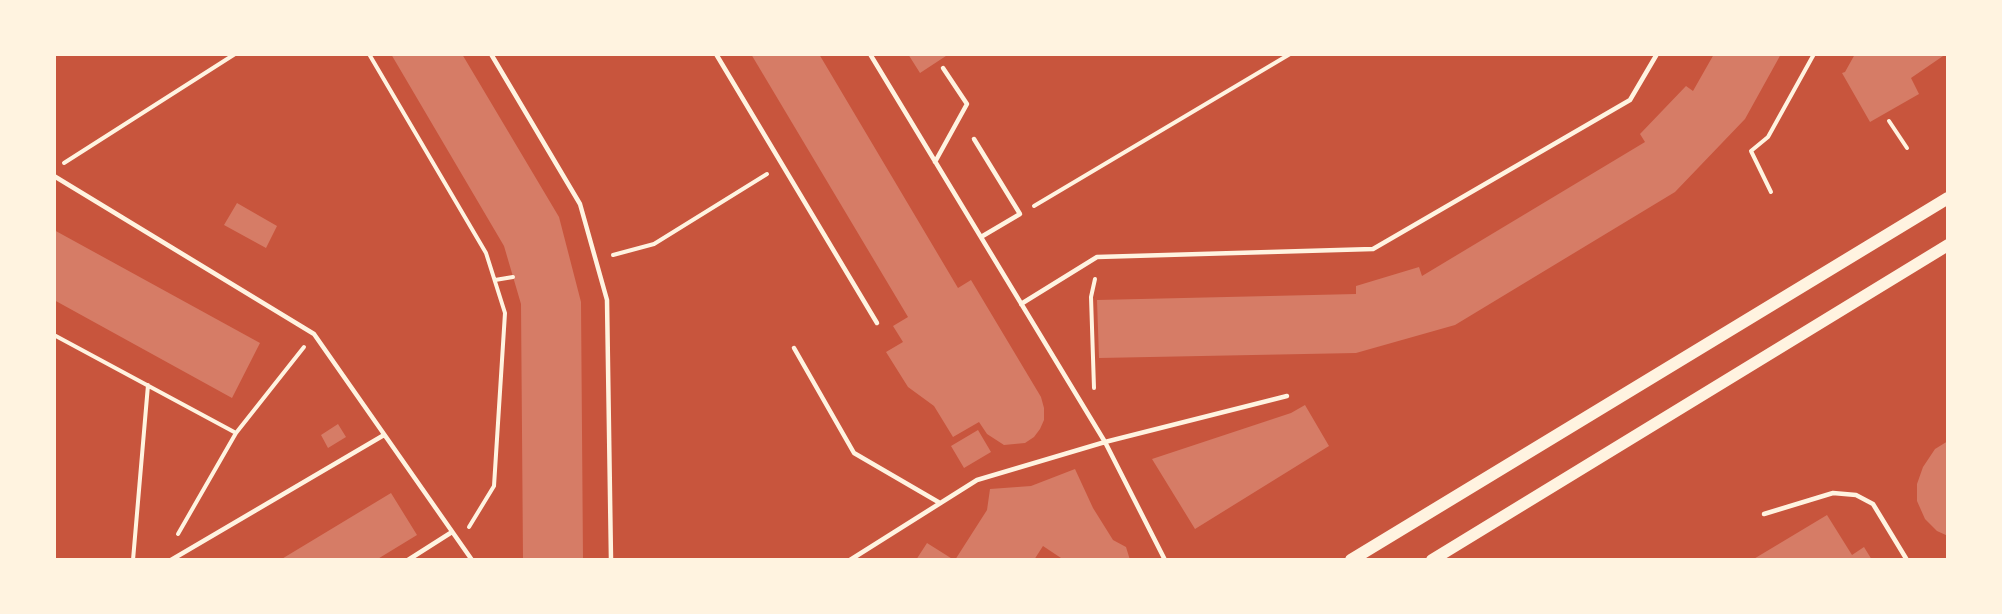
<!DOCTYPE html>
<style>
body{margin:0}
#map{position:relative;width:2002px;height:614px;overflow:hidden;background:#c8553d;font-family:Mulish,sans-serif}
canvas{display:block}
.frame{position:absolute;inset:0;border:56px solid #fff3e0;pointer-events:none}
</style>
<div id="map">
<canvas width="2002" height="614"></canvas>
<div class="frame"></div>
</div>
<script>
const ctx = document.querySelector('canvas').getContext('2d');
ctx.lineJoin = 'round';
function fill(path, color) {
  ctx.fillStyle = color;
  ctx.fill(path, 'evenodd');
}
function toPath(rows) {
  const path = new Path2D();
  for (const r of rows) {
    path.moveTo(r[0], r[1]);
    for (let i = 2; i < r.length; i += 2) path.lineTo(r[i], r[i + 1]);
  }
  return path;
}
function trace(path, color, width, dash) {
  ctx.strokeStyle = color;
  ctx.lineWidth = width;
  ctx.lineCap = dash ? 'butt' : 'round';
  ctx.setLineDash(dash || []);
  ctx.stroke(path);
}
const building = toPath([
 [391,54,462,54,559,217,581,302,583,560,523,560,521,304,504,246],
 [751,54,819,54,958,288,971,280,1041,397,1044,408,1044,420,1040,429,1034,437,1025,443,1004,445,987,434,979,422,953,437,934,406,908,387,886,352,903,342,893,326,908,317],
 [908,54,949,54,920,73],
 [1714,54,1781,54,1745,119,1675,192,1455,325,1356,353,1099,358,1097,300,1356,294,1356,286,1419,267,1422,276,1645,142,1640,134,1686,86,1693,91],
 [1855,54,1946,54,1911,78,1919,94,1870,122,1842,73,1845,72],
 [237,203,277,226,266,248,224,225],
 [54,230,260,343,232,398,54,300],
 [1305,405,1329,446,1195,529,1152,459,1291,413],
 [338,424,346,437,328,448,321,435],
 [978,430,991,452,964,468,951,446],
 [1948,441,1948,536,1937,531,1925,519,1917,501,1917,484,1923,467,1935,449],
 [1075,469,1093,508,1113,540,1126,547,1130,560,1064,560,1043,546,1034,560,955,560,987,510,990,489,1031,486],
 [391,493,417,535,376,560,280,560],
 [1827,515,1852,555,1864,547,1872,560,1752,560],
 [927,543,954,560,916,560]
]);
const path = toPath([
 [369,54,486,253,505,313,494,486,469,527],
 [1889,121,1907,148],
 [64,163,235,54],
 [1771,192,1751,151,1768,137,1814,54],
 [1034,206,1290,54],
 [613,255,654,244,767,174],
 [495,280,513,277],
 [54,335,236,433],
 [1094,388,1091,297,1095,279],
 [178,534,236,433,304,347],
 [133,560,148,385]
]);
const service = toPath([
 [491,54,580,204,607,300,611,560],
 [716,54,877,323],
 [870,54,1105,442,1165,560],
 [974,139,1020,214,981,237],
 [935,162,967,104,943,68],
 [54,176,314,334,472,560],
 [1021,304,1097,257,1373,249,1630,100,1657,54],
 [794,348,854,453,940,503],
 [1764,514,1833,493,1856,495,1873,504,1907,560],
 [171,560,384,435],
 [408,560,452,532],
 [850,560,977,480,1105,442,1287,396]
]);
const secondary = toPath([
 [1351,560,1948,198],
 [1432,560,1948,245]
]);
fill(building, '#d67c66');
trace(path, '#fff3e0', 4);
trace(service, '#fff3e0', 4.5);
trace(secondary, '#fff3e0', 12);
</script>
